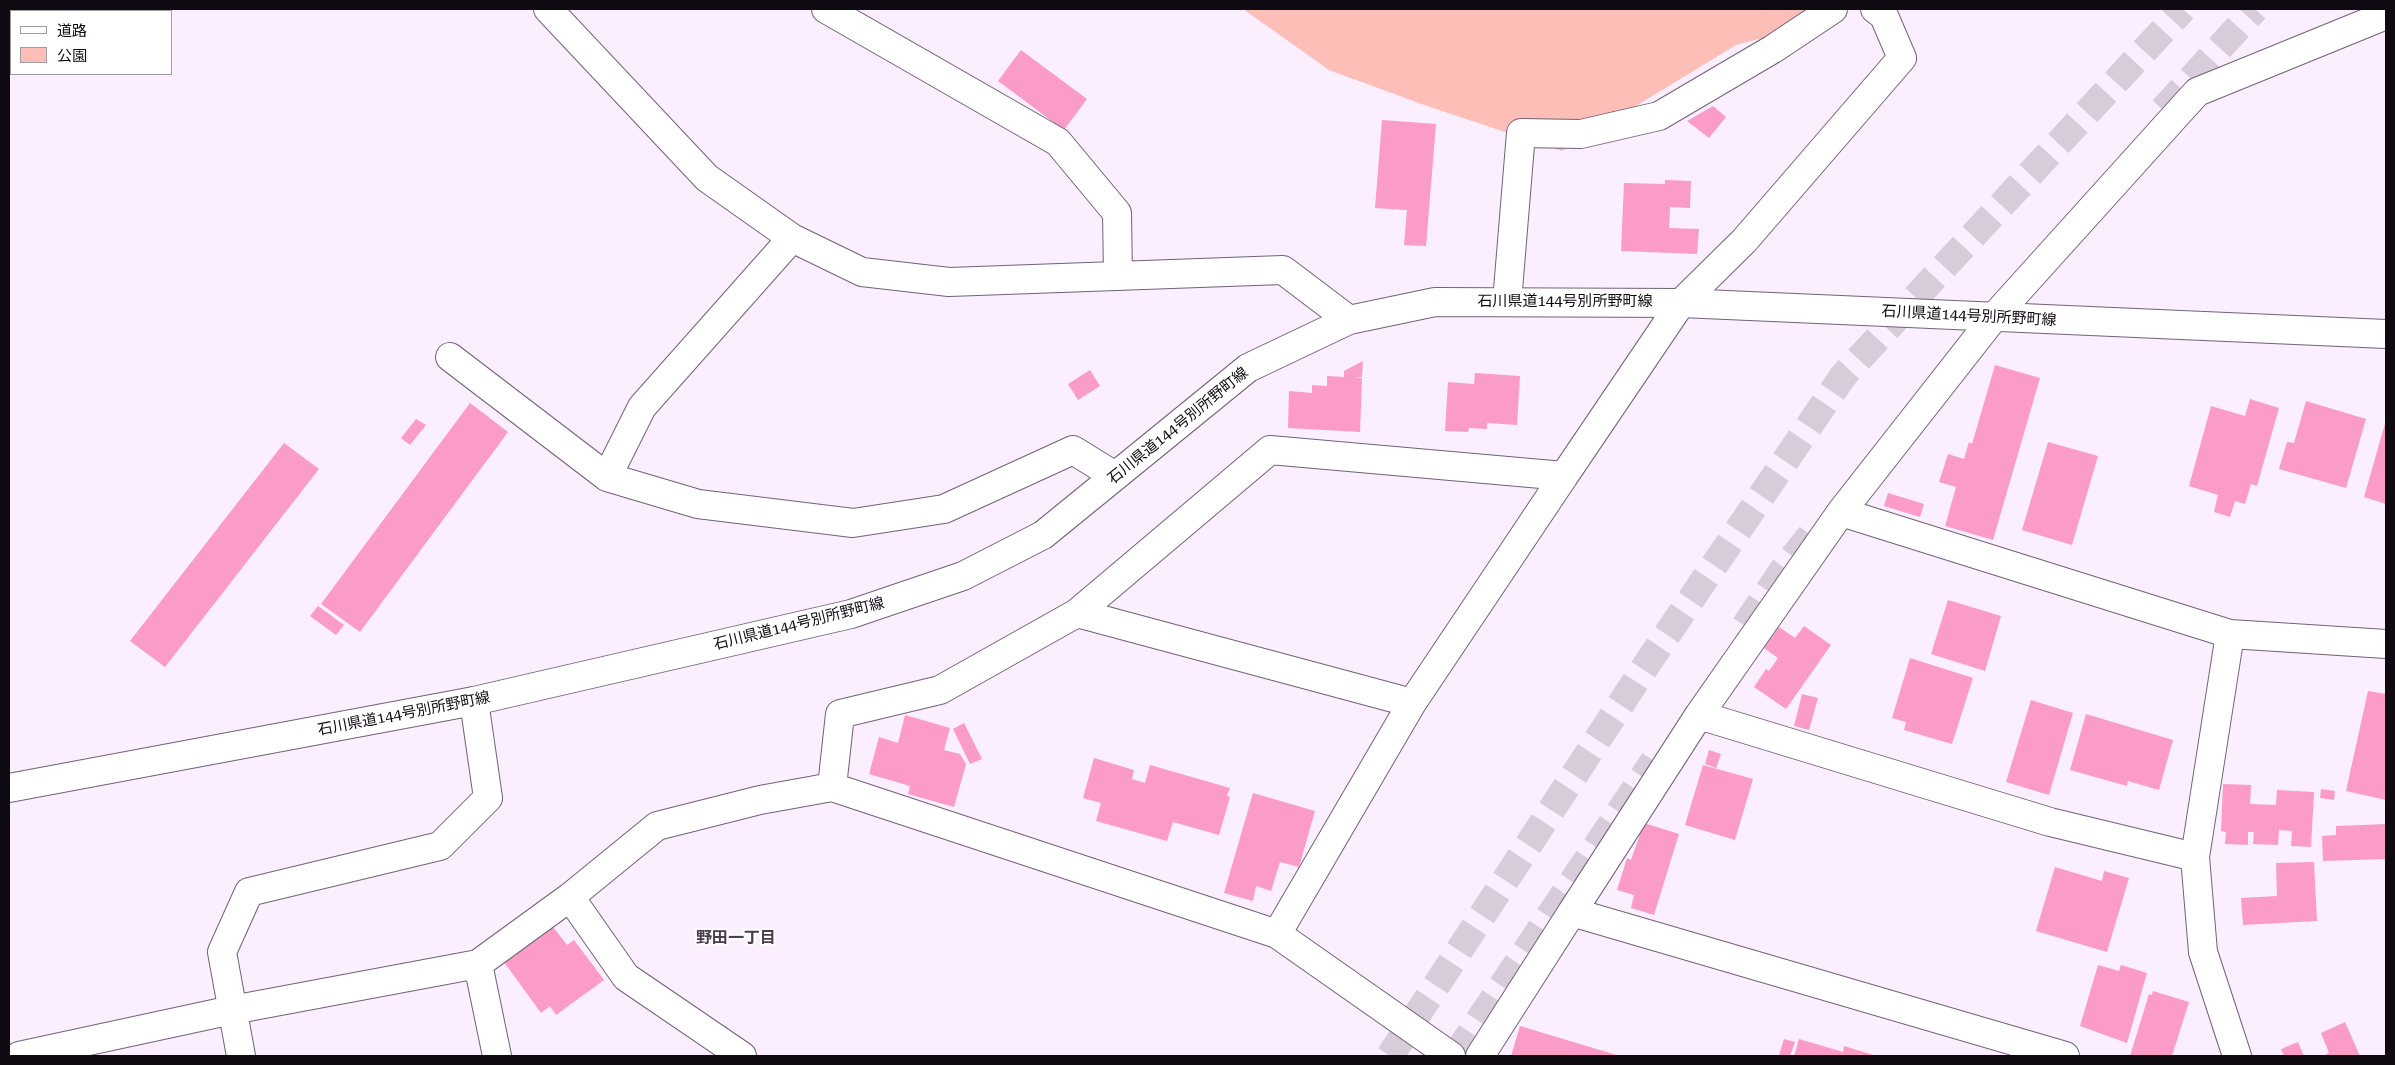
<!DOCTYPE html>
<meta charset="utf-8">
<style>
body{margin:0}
#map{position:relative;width:2395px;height:1065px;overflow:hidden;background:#fbeeff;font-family:"Roboto Serif","Noto Sans JP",serif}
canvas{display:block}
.frame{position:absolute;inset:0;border:10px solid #0f0911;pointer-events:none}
.legend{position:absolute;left:10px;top:10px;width:162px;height:65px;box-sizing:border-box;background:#fff;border:1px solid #9f9da0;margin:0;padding:6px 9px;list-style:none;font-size:15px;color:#0f0911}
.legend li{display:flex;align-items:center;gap:10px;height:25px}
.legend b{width:25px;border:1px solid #9f9da0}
</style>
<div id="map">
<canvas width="2395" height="1065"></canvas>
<div class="frame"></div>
<ul class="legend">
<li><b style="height:6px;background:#fff"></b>道路</li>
<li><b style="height:14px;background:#fcbeb7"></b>公園</li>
</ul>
</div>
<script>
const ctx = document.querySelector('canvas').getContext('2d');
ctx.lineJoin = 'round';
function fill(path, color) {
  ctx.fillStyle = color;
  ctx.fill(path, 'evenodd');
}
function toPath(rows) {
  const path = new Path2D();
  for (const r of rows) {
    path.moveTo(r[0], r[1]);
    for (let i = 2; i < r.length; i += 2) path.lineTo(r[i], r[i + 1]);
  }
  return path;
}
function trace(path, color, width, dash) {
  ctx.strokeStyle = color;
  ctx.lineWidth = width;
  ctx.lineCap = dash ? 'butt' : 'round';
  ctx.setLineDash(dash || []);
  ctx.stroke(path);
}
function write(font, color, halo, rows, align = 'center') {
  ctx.font = font + ' "Roboto Serif","Noto Sans JP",serif';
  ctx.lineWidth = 4;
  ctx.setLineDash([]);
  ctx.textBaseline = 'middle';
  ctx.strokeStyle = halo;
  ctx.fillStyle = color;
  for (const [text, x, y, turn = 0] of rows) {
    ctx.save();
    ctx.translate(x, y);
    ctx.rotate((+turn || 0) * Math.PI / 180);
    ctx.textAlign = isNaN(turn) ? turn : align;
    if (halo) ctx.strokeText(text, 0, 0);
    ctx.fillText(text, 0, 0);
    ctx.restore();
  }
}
const green = toPath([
 [1243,9,1835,9,1814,24,1736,45,1562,151,1427,106,1329,70]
]);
const building = toPath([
 [1021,50,1087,99,1064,130,998,81],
 [1713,106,1726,117,1709,138,1687,121],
 [1382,120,1436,124,1426,246,1404,245,1407,210,1375,208],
 [1665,180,1691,181,1690,208,1670,207,1669,228,1699,229,1697,254,1621,251,1624,183,1665,184],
 [1363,361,1362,377,1353,377,1362,378,1360,432,1288,428,1289,391,1312,393,1312,385,1327,386,1327,376,1344,377,1344,371],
 [1995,365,2040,378,1993,540,1945,526,1956,487,1939,482,1948,454,1964,459,1969,442,1972,444],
 [1090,370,1100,386,1078,400,1068,384],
 [1475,373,1520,376,1517,425,1487,423,1487,429,1469,428,1468,432,1445,431,1448,382,1474,384],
 [2250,399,2279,408,2257,486,2251,484,2245,504,2235,501,2230,517,2214,512,2218,495,2189,486,2211,406,2245,416],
 [2306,401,2366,419,2346,488,2279,469,2287,442,2294,443],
 [470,403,508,432,360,632,321,604],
 [416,419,426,425,410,445,401,438],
 [2386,420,2386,504,2364,497],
 [2048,442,2098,456,2072,545,2022,530],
 [284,443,319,469,165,667,130,641],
 [1888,493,1924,504,1920,517,1884,506],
 [1948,600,2001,616,1985,671,1931,654],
 [318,606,344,625,336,635,310,616],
 [1804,626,1831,645,1786,709,1754,687,1766,669,1769,671,1778,658,1764,648,1779,627,1795,638],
 [1910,658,1973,678,1952,744,1904,730,1906,722,1892,718],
 [2368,691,2386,694,2386,800,2346,791],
 [1802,694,1818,698,1809,730,1794,726],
 [2031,700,2073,713,2049,795,2006,782],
 [2086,714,2173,740,2159,790,2128,781,2127,786,2070,770],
 [905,715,950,728,944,750,960,754,966,764,954,807,908,794,910,786,869,774,879,737,898,743],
 [964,723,982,759,970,764,953,729],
 [1709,750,1721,754,1716,768,1705,764],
 [1094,758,1134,770,1132,779,1145,783,1150,765,1230,788,1227,796,1230,797,1219,835,1173,822,1167,841,1096,821,1101,803,1083,798],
 [1703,765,1753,779,1735,840,1685,825],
 [2223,784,2251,785,2250,804,2276,805,2277,790,2314,792,2311,847,2291,846,2292,831,2279,830,2278,845,2253,844,2254,832,2248,832,2248,845,2225,844,2226,832,2221,831],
 [2321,789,2335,791,2334,800,2320,798],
 [1253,793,1315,811,1299,867,1280,862,1271,891,1256,886,1253,901,1224,893],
 [1644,823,1679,834,1654,915,1631,908,1634,895,1617,890,1627,858,1631,860],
 [2386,824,2386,859,2323,861,2322,836,2336,835,2336,826],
 [2314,862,2317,921,2243,925,2241,898,2277,896,2276,863],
 [2055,867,2102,881,2104,871,2129,878,2107,952,2036,931],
 [553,927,567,945,574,940,604,980,556,1015,550,1006,541,1013,504,962],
 [2098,965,2119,971,2121,965,2147,973,2127,1043,2080,1026],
 [2153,991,2189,1002,2172,1056,2130,1056,2149,994,2152,995],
 [2345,1022,2360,1056,2323,1056,2329,1053,2321,1033],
 [1520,1026,1620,1056,1511,1056],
 [1784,1039,1795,1042,1790,1056,1779,1055],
 [1799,1039,1843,1052,1844,1046,1877,1056,1794,1056],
 [2298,1042,2304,1056,2284,1056,2281,1049]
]);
const primaryTunnel = toPath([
 [2163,110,2255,9],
 [1745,626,1783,570,1811,535],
 [1390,1056,1647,664,1843,376,2183,9],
 [1455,1056,1654,761]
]);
const minor = toPath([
 [548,9,707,178,792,238,862,272,949,282,1283,270,1349,320],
 [826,9,1058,142,1117,213,1118,276],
 [1507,302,1521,133,1581,134,1659,116,1773,49,1833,9],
 [450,357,607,477,642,407,792,238],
 [607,477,698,504,853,523,944,509,1073,450,1115,476],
 [1841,512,1994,317,2197,92,2386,15],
 [1077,613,1412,703,1564,476],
 [832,787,1277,934,1412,703],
 [2195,857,2050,822,1699,715,1841,512,2230,634],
 [570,897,626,977,742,1056],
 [1572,912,1699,715],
 [1277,934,1451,1056],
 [478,964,497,1056],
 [19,1056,232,1010,478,964,570,897,657,826,760,800,832,787,840,714,940,690,1077,613,1270,450,1564,476,1681,303,1744,241,1902,58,1884,16,1875,9],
 [241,1056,222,952,249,892,440,846,488,798,474,701],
 [1480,1056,1572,912,2065,1056],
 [2237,1056,2203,952,2195,857,2230,634,2386,644]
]);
const secondary = toPath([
 [9,788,474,701,851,614,963,576,1043,535,1248,368,1349,320,1435,302,1681,303,2386,334]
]);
const streetNames = [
 ["石川県道144号別所野町線",1565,302],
 ["石川県道144号別所野町線",1969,316,3],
 ["石川県道144号別所野町線",1178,426,-39],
 ["石川県道144号別所野町線",799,624,-14],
 ["石川県道144号別所野町線",404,714,-11]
];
const neighbourhoodNames = [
 ["野田一丁目",736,938]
];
fill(green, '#fcbeb7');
fill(building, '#fb9bc7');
trace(primaryTunnel, '#d8ccdb', 28, [28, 14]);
trace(minor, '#726178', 30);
trace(secondary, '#726178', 30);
trace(minor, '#fff', 28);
trace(secondary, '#fff', 28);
write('15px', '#0f0911', '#fff', streetNames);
write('bold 16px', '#4a3a4f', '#fff', neighbourhoodNames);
</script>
